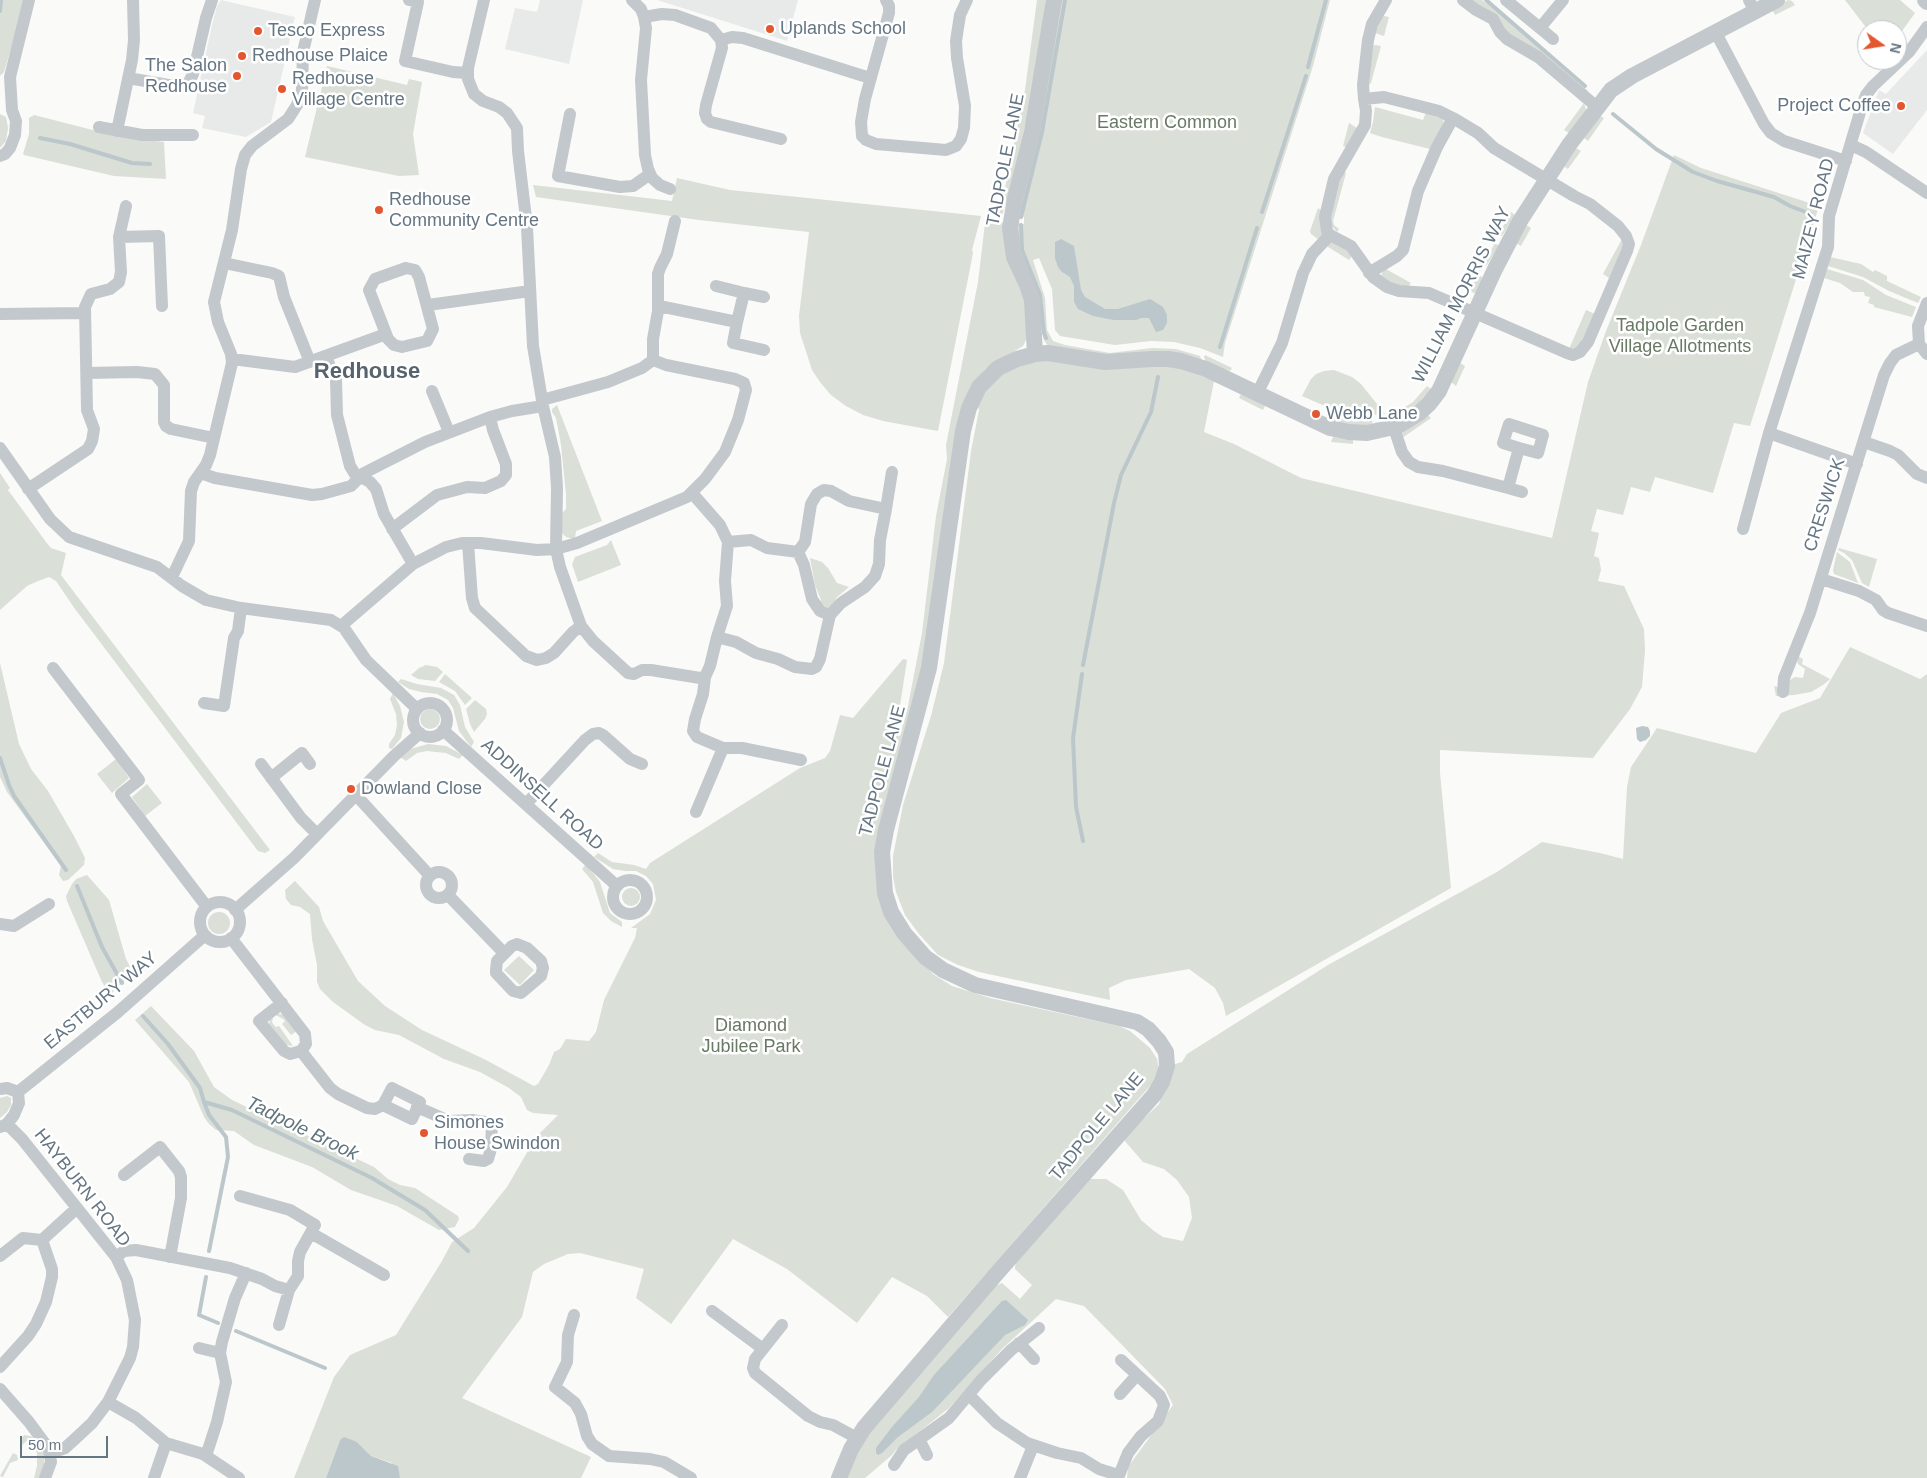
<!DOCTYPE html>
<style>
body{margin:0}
#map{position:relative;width:1927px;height:1478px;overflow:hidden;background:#fafaf8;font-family:Helvetica,sans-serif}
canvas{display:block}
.north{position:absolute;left:1857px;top:20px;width:50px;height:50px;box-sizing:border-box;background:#fff;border:1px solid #c1c8cd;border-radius:50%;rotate:103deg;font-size:14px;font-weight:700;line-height:20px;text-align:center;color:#657683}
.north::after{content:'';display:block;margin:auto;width:18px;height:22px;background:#e4572e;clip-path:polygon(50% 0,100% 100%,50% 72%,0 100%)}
.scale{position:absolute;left:20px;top:1436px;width:88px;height:22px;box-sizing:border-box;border:2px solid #657683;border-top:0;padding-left:6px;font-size:15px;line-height:18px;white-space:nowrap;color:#657683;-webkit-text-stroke:4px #fff;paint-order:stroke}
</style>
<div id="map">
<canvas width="1927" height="1478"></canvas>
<div class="north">N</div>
<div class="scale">50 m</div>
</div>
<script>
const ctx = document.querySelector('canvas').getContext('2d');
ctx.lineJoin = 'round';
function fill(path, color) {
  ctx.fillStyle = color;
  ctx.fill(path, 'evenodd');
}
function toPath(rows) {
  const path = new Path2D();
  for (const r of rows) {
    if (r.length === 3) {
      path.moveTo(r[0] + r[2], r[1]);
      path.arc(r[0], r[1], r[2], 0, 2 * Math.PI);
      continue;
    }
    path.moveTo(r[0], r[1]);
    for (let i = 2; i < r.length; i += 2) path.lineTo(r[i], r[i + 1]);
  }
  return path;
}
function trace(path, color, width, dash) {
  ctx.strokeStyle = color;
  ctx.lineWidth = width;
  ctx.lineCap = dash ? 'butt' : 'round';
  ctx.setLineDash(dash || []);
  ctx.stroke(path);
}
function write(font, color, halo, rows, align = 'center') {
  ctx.font = font + ' Helvetica,sans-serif';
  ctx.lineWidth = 5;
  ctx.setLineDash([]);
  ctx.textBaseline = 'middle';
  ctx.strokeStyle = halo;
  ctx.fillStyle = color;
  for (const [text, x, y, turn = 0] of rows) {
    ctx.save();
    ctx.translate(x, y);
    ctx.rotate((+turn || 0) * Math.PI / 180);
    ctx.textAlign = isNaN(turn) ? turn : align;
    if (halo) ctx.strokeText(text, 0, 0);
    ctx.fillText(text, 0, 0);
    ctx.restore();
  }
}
const built = toPath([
 [221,0,295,17,271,122,246,137,202,128,205,116,193,113,212,25,217,6],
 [540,0,583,0,569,64,505,49,515,8,537,12],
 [657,0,798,0,787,41],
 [1927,50,1927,110,1893,154,1863,133,1867,122,1879,90,1886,94]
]);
const green = toPath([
 [0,0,25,0,4,72,0,76],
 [1037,0,1046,0,1034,87,1011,189,1002,215,994,215,1005,188,1025,90],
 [1060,0,1330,0,1313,66,1225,343,1223,357,1200,348,1174,342,1151,341,1115,345,1060,336,1055,330,1052,289,1039,258,1033,260,1045,298,1047,330,1053,341,1065,345,1110,353,1152,348,1176,349,1200,356,1202,361,1117,357,1048,346,1044,340,1023,261,1016,223,1024,224,1024,217,1018,216],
 [1469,0,1482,0,1493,8,1566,70,1588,91,1587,94,1519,43],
 [1788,0,1792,1,1795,5,1775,15,1773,11,1775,8],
 [1845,0,1900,0,1915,13,1897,38,1897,30,1868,30],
 [1384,16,1389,17,1384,36,1375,33,1381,17],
 [1375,45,1381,46,1371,83,1369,85,1373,46],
 [327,66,407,85,409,79,422,82,413,134,419,175,399,176,305,157],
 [1584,103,1586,110,1569,133,1564,130],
 [1375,107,1423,120,1426,112,1443,119,1444,125,1430,149,1382,137,1370,133,1373,122],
 [0,114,6,117,8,128,6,141,0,148],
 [34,115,116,136,164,142,166,179,114,176,24,155,23,154,29,134,29,118],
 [1600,116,1604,118,1588,141,1584,138],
 [1349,123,1357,128,1346,147,1343,146],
 [1576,148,1581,151,1568,169,1562,165],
 [1674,155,1701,168,1819,206,1750,426,1734,423,1713,493,1655,477,1650,492,1631,487,1623,515,1597,509,1591,531,1599,533,1594,556,1599,558,1601,570,1598,581,1624,586,1644,629,1645,650,1642,687,1630,709,1593,758,1440,750,1440,773,1451,888,1226,1016,1223,1003,1215,988,1189,969,1126,980,1109,988,1110,1000,979,972,958,965,938,955,919,934,905,915,896,892,893,877,893,856,903,805,931,716,944,663,971,451,979,410,977,402,992,380,1029,360,1182,367,1214,381,1204,432,1234,444,1301,478,1552,538,1588,382,1606,331,1641,245],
 [1344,172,1346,173,1333,221,1334,225,1339,229,1337,232,1331,225,1331,216,1337,186],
 [677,178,730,190,981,216,972,250,973,253,938,431,883,421,863,415,846,406,831,395,820,382,812,370,800,333,799,316,809,232,699,220,536,197,533,185,672,201],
 [1318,208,1321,210,1323,234,1319,240,1311,234,1310,231],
 [1511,212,1515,215,1502,236,1499,234],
 [996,221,1005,223,1025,297,1027,338,1023,346,985,369,971,386,926,670,878,854,913,952,933,974,952,986,990,998,1119,1026,1130,1031,1150,1048,1157,1059,1159,1070,1156,1079,948,1317,927,1296,892,1277,857,1323,787,1269,733,1239,671,1324,636,1298,644,1269,580,1253,568,1254,544,1264,533,1272,522,1317,462,1398,591,1457,581,1478,400,1478,392,1463,371,1456,357,1442,340,1440,326,1478,294,1478,334,1377,350,1355,396,1335,442,1261,452,1242,474,1228,507,1187,536,1137,558,1115,533,1113,527,1110,521,1097,509,1088,480,1072,444,1059,399,1035,375,1030,365,1025,333,1002,320,989,317,982,317,965,312,939,310,914,300,907,291,905,286,899,285,890,295,881,319,907,323,921,358,981,385,1006,422,1030,484,1059,534,1086,538,1084,549,1065,554,1052,560,1049,566,1039,589,1041,596,1032,604,1000,635,938,637,928,631,928,650,914,656,900,653,884,646,876,636,871,625,871,613,869,594,857,598,853,612,862,634,865,646,869,650,863,800,768,825,758,830,751,840,715,853,718,903,659,907,660,899,712,893,733,900,736,908,706,922,633,936,516,947,459,946,445,978,282,985,223],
 [1526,225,1531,228,1521,246,1516,243],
 [1622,239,1623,246,1609,278,1603,274],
 [1329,242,1334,242,1353,254,1349,260,1325,245],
 [1495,243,1499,246,1486,266,1483,265],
 [1830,257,1861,264,1873,272,1875,270,1887,276,1887,281,1921,297,1918,303,1889,291,1863,277,1828,266],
 [1384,268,1411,283,1408,287,1389,283,1381,276],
 [1827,269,1863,280,1886,295,1916,307,1912,317,1874,307,1874,305,1868,303,1870,297,1865,296,1864,292,1853,292,1840,283,1824,278],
 [1478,274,1483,278,1476,294,1470,291],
 [1586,310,1595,314,1581,345,1578,347,1569,349],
 [1205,355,1232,368,1230,371,1207,364,1204,357],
 [1460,363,1465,366,1456,386,1451,382],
 [1334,370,1352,377,1361,384,1385,414,1362,416,1343,414,1302,396,1311,379,1316,374,1324,371],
 [1427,386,1432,390,1430,394,1399,419,1396,413,1413,402],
 [1241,394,1266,404,1263,410,1239,398],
 [557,405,602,521,576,531,575,538,570,538,566,537,561,532,561,514,566,509,566,495,561,445,556,418,552,412,552,409],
 [1328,414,1350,420,1372,420,1373,427,1363,428,1325,420],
 [1428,415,1431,418,1402,438,1403,430],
 [1333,437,1353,440,1353,444,1331,442],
 [0,473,10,488,8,490,46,542,51,548,66,553,61,575,270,850,265,853,258,851,75,609,56,581,49,577,38,581,27,586,0,610],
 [611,540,621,565,578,582,572,564,575,557,607,545],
 [1839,548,1877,559,1869,587,1862,583,1852,560,1844,553,1838,550],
 [1837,552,1850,562,1858,583,1834,574,1833,570],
 [810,558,822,562,828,568,837,583,849,587,836,598,834,605,828,608,820,604,821,600,815,585],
 [1850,647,1920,679,1927,674,1927,1478,1127,1478,1128,1467,1173,1405,1165,1389,1084,1306,1056,1299,1002,1349,949,1408,896,1450,892,1455,865,1478,845,1478,857,1448,993,1287,1002,1283,1020,1299,1032,1285,1015,1269,1016,1259,1090,1179,1106,1179,1123,1190,1141,1220,1154,1231,1163,1237,1183,1241,1192,1218,1189,1197,1177,1180,1164,1169,1143,1162,1124,1140,1133,1129,1159,1104,1172,1065,1182,1062,1187,1054,1328,965,1497,872,1542,842,1600,853,1623,859,1627,787,1631,767,1657,728,1756,753,1781,713,1820,698],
 [1796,655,1803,659,1802,664,1830,679,1823,685,1811,692,1794,695,1776,696,1774,686,1777,687,1795,677,1803,678,1805,669,1798,664],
 [0,663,19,744,31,769,48,791,74,836,85,858,84,865,68,880,63,881,59,875,61,866,7,792,0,777],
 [426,665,437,667,443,672,435,681,418,679,411,675,419,668],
 [445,674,472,698,465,705,455,691,439,682],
 [401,679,417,684,441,688,454,695,460,705,465,727,474,742,471,747,459,731,453,708,448,700,437,694,421,692,409,689,398,682],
 [393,693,400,706,404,722,401,738,392,749,389,748,389,744,395,735,397,725,396,714,390,699],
 [475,700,486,709,487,714,485,719,474,732,470,724,466,709],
 [430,719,10],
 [428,744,446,746,463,755,459,759,446,753,427,751,417,753,406,761,400,757,410,749],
 [116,759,129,778,112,793,97,774],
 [147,784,162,803,145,816,132,797],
 [586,864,600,882,610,913,622,922,622,927,611,921,603,913,593,882,582,869],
 [87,875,109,900,126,959,134,974,133,977,129,980,127,979,114,990,112,994,110,994,102,982,67,901,66,896,72,884,76,879],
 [631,897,9],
 [219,923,11],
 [519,956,534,970,520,985,504,970],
 [151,1006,194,1051,214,1087,232,1100,374,1167,388,1179,400,1185,415,1188,458,1216,459,1219,455,1227,439,1230,397,1206,351,1190,312,1167,254,1145,234,1131,216,1130,209,1124,204,1117,189,1082,135,1020],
 [277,1013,284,1015,297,1031,291,1035,282,1024,285,1021,283,1019,274,1014],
 [270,1018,273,1018,272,1022,274,1025,276,1027,279,1026,293,1046,286,1045,269,1024],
 [7,1096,11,1098,11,1105,7,1112,0,1118,0,1098],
 [24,1435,31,1436,44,1451,44,1466,40,1478,34,1478,37,1466,37,1453,29,1439,22,1445,21,1439],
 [13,1453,17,1455,18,1460,10,1463,3,1477,0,1476]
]);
const water = toPath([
 [1061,239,1074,246,1081,290,1085,297,1105,309,1118,309,1150,299,1163,307,1167,315,1167,323,1163,330,1156,332,1149,318,1141,318,1136,320,1114,320,1093,316,1078,309,1074,302,1074,286,1070,277,1062,272,1058,267,1055,258,1055,242],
 [1642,726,1648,727,1650,731,1650,736,1646,740,1640,742,1637,739,1636,728],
 [1006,1300,1028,1320,1025,1325,1005,1335,932,1412,898,1437,882,1453,878,1455,876,1453,876,1448,892,1427,919,1397,934,1375,1002,1301],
 [344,1437,357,1442,371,1456,398,1466,400,1478,326,1478,340,1440]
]);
const stream = toPath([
 [1486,0,1585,86],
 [0,11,1,0],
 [1308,67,1326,0],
 [1613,114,1656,149,1693,172,1717,181,1774,197,1790,206,1811,214],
 [40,138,70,144,132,163,150,164],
 [1262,212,1306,76],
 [1021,217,1042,132,1065,0],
 [1021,225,1022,250,1040,295,1044,333,1046,338],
 [1220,347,1257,228],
 [1083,665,1114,503,1121,475,1151,412,1158,377],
 [1082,674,1073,738,1076,807,1083,841],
 [0,758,9,785,14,796,66,870],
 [77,886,102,947,122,983],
 [143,1016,168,1044,200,1088,204,1102,232,1110,372,1178,425,1210,468,1251],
 [204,1102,209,1115,226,1137,228,1157,209,1251],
 [206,1277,199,1315,218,1323],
 [236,1331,325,1368]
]);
const minor = toPath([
 [409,0,418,2,405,61,453,72,467,73],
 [484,0,468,68,468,79,474,94,483,101,499,107,507,113,517,128,518,151,527,227,533,346,543,406,555,457,557,488,556,549,560,567,581,626,593,641,628,673,634,674,642,670,651,670,700,678,705,677],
 [632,0,641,9,644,17,662,14,675,15,711,28,721,40,732,37,743,38,870,78],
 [886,0,889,6,889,13,865,99,861,122,862,136,866,140,876,144,946,150,956,146,961,139,964,128,965,106,957,58,956,41,960,15,967,0],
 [1463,0,1476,10,1493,19,1500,32,1507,39,1538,57,1597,107],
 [1506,0,1540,28],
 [1749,0,1755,12],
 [644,17,646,28,641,80,645,155,648,169,652,178,660,185,670,189],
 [1716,33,1764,124,1771,133,1784,141,1846,161],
 [1553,39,1540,28,1563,0],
 [721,40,722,48,706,105,705,113,707,119,711,122,781,139],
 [128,78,180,87,188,84,193,74,206,18,212,0],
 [1364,99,1384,97,1439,111,1453,118,1478,133,1494,148,1574,196,1590,204,1618,226,1626,236,1629,244,1627,251,1588,342,1580,352,1573,355,1567,353,1429,293,1399,291,1387,287,1373,277,1351,246,1330,235,1327,231,1325,217,1334,179,1365,125,1366,111,1364,99,1363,85,1368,40,1372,24,1386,0],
 [570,114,558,176,620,187,633,186,650,174],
 [99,127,142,135,193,135],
 [117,131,132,60,134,40,133,0],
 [1851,145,1866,152,1927,193],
 [0,156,5,154,10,148,15,135,16,121,12,110,10,77,29,0],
 [119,237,126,206],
 [224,263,272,273,279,276,284,297,310,362],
 [406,268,415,270,419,277,433,329,427,341,402,347,394,345,388,339,369,290,375,279,406,268],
 [1305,269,1312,254,1330,235],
 [1369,273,1397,256,1403,250,1418,191,1437,147,1453,118],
 [744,293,764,297],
 [1927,303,1918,326,1919,344,1927,354],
 [428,305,530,291],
 [659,306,737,322,744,293,716,286],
 [0,314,85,313],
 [737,322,733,343,764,350],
 [326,357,336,380,337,415,350,466,355,474,370,482,376,489,384,514,413,564],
 [232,359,295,367,386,334],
 [653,360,653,339,658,311,658,274,660,268,667,254,675,221],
 [87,373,137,372,155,374,164,385,164,422,166,426,171,429,214,438],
 [432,391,449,432],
 [1257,394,1282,343,1303,273],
 [1394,428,1402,452,1409,462,1418,467,1443,471,1508,488,1519,448,1503,443,1509,424,1543,435,1538,453,1519,448],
 [1769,433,1857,464],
 [1864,442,1890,451,1898,455,1917,474,1927,478],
 [0,448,50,519,69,537,157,567,182,586,206,600,241,608,331,620,344,628,366,660,417,709],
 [201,473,215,478,312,495,322,494,351,486,364,473,425,442,490,417],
 [1508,488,1522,492],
 [28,489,88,449,92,441,94,429,87,410,85,307,91,294,110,289,119,282,121,272,119,237,159,236,162,306],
 [692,493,720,525,728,542,725,581,727,606,717,637],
 [886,509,892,472],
 [392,529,437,495,467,487,485,488,501,481,506,475,506,464,493,430,490,417,512,411,543,406],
 [1743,529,1769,433,1828,247,1829,216,1861,109,1866,95,1873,86,1909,52,1927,27],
 [728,542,751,540,767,548,798,552,805,542,811,504,817,494,824,490,831,491,849,501,886,509,880,540,879,564,875,576,865,587,841,603,830,615,820,611,812,599,804,565,798,552],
 [468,543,472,598,475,608,526,656,537,660,546,658,554,653,573,632,581,626],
 [172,577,189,541,191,491,194,482,206,465,210,455,232,363,231,354,218,322,214,302,232,230,241,169,245,155,252,146,288,119,297,105,302,90,303,52,315,0],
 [1821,579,1859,591,1876,600,1883,610,1888,613,1927,626],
 [341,626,413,564,446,547,462,543,481,543,537,550,556,549,577,543,687,497,705,479,725,452,738,420,746,390,744,383,735,379,666,365,653,360,642,368,608,382,542,400],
 [53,668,139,780,121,794,207,907],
 [1783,692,1784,678,1810,613,1884,375,1890,363,1896,355,1919,344],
 [204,703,224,706,234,638,238,631,241,608],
 [430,720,17],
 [443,730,617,886],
 [723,748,742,748,801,760],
 [261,764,301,818,317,834],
 [271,778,302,753,310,764],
 [355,794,430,876],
 [526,804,585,740,593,734,599,733,603,735,630,759,642,764],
 [696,812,723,748,697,737,693,731,695,719,703,694,705,677,710,666,717,637,736,642,756,653,778,659,795,667,812,669,816,667,820,659,830,615],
 [439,885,13],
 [630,897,17],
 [448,895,504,953],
 [220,922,20],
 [235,910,294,858,394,756,420,733],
 [0,924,14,926,49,904],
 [231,938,305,1034,306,1044,301,1051,330,1088,338,1094,367,1108,375,1109,383,1105],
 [517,944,527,948,541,961,543,968,541,976,521,993,513,991,496,973,496,970,497,961,512,946,517,944],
 [282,1003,259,1021,284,1051,290,1054,301,1051],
 [392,1088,420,1102,412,1119,383,1105,392,1088],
 [0,1089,7,1088,18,1092],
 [18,1092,118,1012,205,935],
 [417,1107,449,1121,472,1120,492,1123,491,1149,488,1159,484,1161,469,1159],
 [7,1124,22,1139,116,1257,127,1280,135,1320,133,1347,130,1358,108,1402,92,1423,76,1438,65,1448,51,1453],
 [0,1127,7,1124,14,1115,19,1103,18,1092],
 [124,1175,160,1147,179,1171,181,1177,181,1198,170,1257],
 [240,1196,290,1210,315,1225,300,1252,298,1261,298,1276,289,1290],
 [311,1233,384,1275],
 [0,1256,23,1238,42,1240],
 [116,1257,124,1251,136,1250,230,1268,262,1279,275,1286,289,1290,279,1325],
 [712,1311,763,1349],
 [574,1315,568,1335,567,1362,555,1387,575,1403,581,1414,587,1436,592,1444,609,1456,650,1459,664,1462,691,1478],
 [782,1325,755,1359,753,1368,755,1373,808,1416,820,1422,833,1425,857,1438],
 [1019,1343,1034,1359],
 [199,1348,220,1353],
 [0,1367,28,1336,36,1324,46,1302,52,1277,52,1269,42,1240,77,1208],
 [0,1389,29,1422,49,1449,51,1462,45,1478],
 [1120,1394,1137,1375],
 [969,1395,997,1423,1027,1443,1057,1453,1081,1458,1099,1469,1118,1475],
 [108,1402,136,1418,166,1443,203,1454,239,1478],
 [919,1439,927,1455],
 [206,1456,217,1422,226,1382,220,1353,222,1342,235,1298,246,1273],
 [894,1465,904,1450,949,1418,981,1380,1011,1350,1039,1328],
 [154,1478,166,1443],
 [1020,1478,1033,1446],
 [1118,1478,1128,1453,1141,1436,1158,1421,1164,1405,1160,1396,1121,1360]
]);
const tertiary = toPath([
 [1925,0,1927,2],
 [1035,354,1032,300,1027,285,1014,257,1010,228,1015,199,1032,132,1054,0],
 [839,1478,851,1449,864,1428,997,1273,1154,1095,1162,1082,1167,1066,1166,1052,1159,1041,1148,1029,1137,1022,975,985,943,970,925,957,904,933,891,912,885,893,882,852,886,830,929,668,963,431,969,408,979,387,998,368,1017,359,1035,354,1048,353,1105,362,1152,359,1168,359,1181,361,1206,369,1330,428,1349,432,1367,433,1398,426,1418,414,1429,404,1439,391,1495,269,1520,221,1569,145,1611,90,1632,76,1777,0]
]);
const markers = [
 [770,29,5,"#e4572e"],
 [258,31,5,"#e4572e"],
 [242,56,5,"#e4572e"],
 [237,76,5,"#e4572e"],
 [282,89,5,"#e4572e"],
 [1901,106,5,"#e4572e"],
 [379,210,5,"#e4572e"],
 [1316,414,5,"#e4572e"],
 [351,789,5,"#e4572e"],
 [424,1133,5,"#e4572e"]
];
const poiNames = [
 ["Uplands School",780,29],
 ["Tesco Express",268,31],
 ["Redhouse Plaice",252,56],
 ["The Salon",227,66,"right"],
 ["Redhouse",227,87,"right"],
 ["Redhouse",292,79],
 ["Village Centre",292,100],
 ["Project Coffee",1891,106,"right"],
 ["Redhouse",389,200],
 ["Community Centre",389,221],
 ["Webb Lane",1326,414],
 ["Dowland Close",361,789],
 ["Simones",434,1123],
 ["House Swindon",434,1144]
];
const parkNames = [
 ["Eastern Common",1167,123],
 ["Tadpole Garden",1680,326],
 ["Village Allotments",1680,347],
 ["Diamond",751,1026],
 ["Jubilee Park",751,1047]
];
const streetNames = [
 ["TADPOLE LANE",1006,160,-79],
 ["MAIZEY ROAD",1814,219,-76],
 ["WILLIAM MORRIS WAY",1462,295,-63],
 ["CRESWICK",1825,505,-72],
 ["TADPOLE LANE",883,771,-75],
 ["ADDINSELL ROAD",542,795,42],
 ["EASTBURY WAY",101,1001,-40],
 ["TADPOLE LANE",1097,1127,-50],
 ["HAYBURN ROAD",82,1188,52]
];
const waterNames = [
 ["Tadpole Brook",302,1129,26]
];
const districtNames = [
 ["Redhouse",367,372]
];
fill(built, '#e8e9e9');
fill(green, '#dadfd7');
fill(water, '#bbc7cb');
trace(stream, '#bbc7cb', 4);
trace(minor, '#c3c8cc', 12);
trace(tertiary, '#c3c8cc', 16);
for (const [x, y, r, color] of markers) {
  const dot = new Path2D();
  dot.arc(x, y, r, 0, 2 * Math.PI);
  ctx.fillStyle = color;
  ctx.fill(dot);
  trace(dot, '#fff', 2);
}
write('18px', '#657683', '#fff', poiNames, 'left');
write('18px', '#687a64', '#fff', parkNames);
write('18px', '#657683', '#fff', streetNames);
write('italic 19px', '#60757c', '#fff', waterNames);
write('bold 22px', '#57646e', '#fff', districtNames);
</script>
